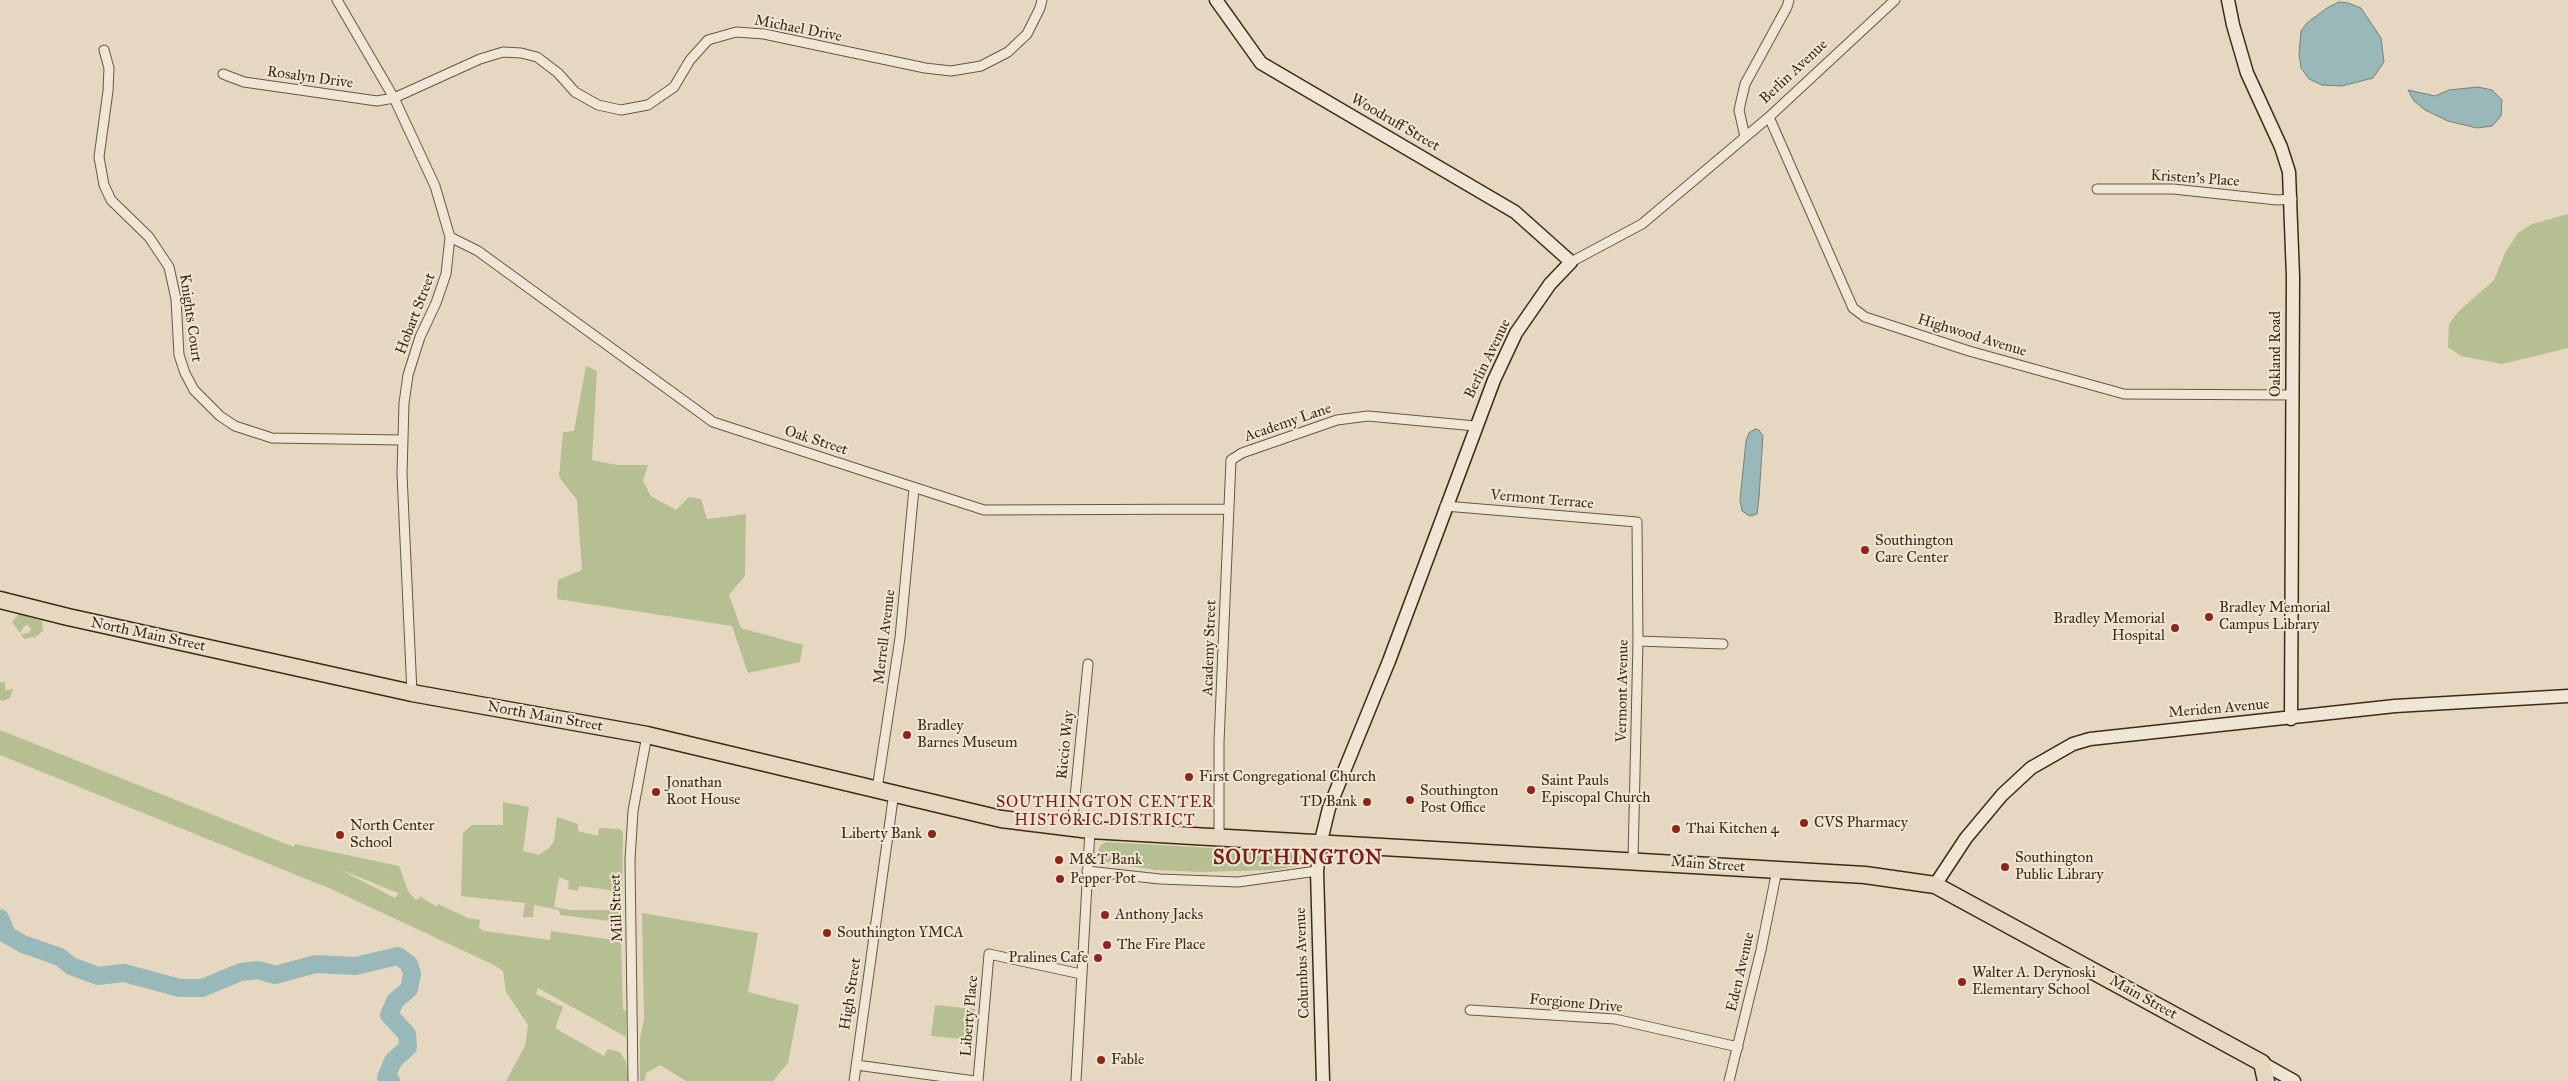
<!DOCTYPE html>
<style>
body{margin:0}
canvas{display:block;background:#e6d8c0}
</style>
<canvas width="2568" height="1081"></canvas>
<script>
const ctx = document.querySelector('canvas').getContext('2d');
ctx.lineJoin = 'round';
function fill(path, color) {
  ctx.fillStyle = color;
  ctx.fill(path, 'evenodd');
}
function toPath(rows) {
  const path = new Path2D();
  for (const r of rows) {
    path.moveTo(r[0], r[1]);
    for (let i = 2; i < r.length; i += 2) path.lineTo(r[i], r[i + 1]);
  }
  return path;
}
function trace(path, color, width, dash) {
  ctx.strokeStyle = color;
  ctx.lineWidth = width;
  ctx.lineCap = dash ? 'butt' : 'round';
  ctx.setLineDash(dash || []);
  ctx.stroke(path);
}
function write(font, color, halo, rows, align = 'center') {
  ctx.font = font + ' "IM FELL Great Primer",serif';
  ctx.lineWidth = 4;
  ctx.setLineDash([]);
  ctx.textBaseline = 'middle';
  ctx.strokeStyle = halo;
  ctx.fillStyle = color;
  for (const [text, x, y, turn = 0] of rows) {
    ctx.save();
    ctx.translate(x, y);
    ctx.rotate((+turn || 0) * Math.PI / 180);
    ctx.textAlign = isNaN(turn) ? turn : align;
    if (halo) ctx.strokeText(text, 0, 0);
    ctx.fillText(text, 0, 0);
    ctx.restore();
  }
}
const green = toPath([
 [2568,214,2568,348,2502,364,2461,356,2448,347,2449,324,2459,311,2494,280,2506,251,2518,233,2532,224],
 [586,366,597,371,592,460,617,465,648,465,643,481,651,496,676,510,689,497,701,499,707,519,746,514,745,576,729,595,741,628,803,645,800,662,748,673,732,626,557,599,558,580,582,570,577,500,559,477,563,432,574,431],
 [19,614,42,621,43,631,35,637,24,639,21,634,29,633,31,629,28,625,24,626,20,633,12,622],
 [0,682,5,682,5,690,13,689,10,698,3,701,0,700],
 [0,730,294,847,295,844,399,866,408,891,416,900,421,897,437,907,438,904,468,918,480,920,479,928,484,931,550,940,551,931,621,941,623,1009,626,1011,626,1037,538,988,536,994,563,1007,555,1028,604,1056,608,1049,620,1052,626,1062,628,1081,506,1081,525,1046,528,1025,506,992,503,971,492,964,331,889,0,755],
 [339,869,398,893,398,894,395,898],
 [503,802,529,807,523,851,539,855,549,848,554,841,557,817,578,824,578,831,598,836,599,828,619,829,623,832,622,898,618,902,612,902,613,893,609,890,579,886,578,891,568,889,569,881,559,877,554,907,571,910,619,910,617,922,560,915,559,910,534,905,533,917,523,917,525,903,461,896,463,833,472,825,503,825],
 [1107,842,1297,853,1302,857,1299,866,1273,870,1202,872,1156,870,1102,862,1098,857,1098,850,1101,845],
 [642,913,758,933,748,992,799,1005,788,1063,773,1081,686,1081,660,1065,646,1073,645,1081,640,1081,640,1038,644,1019],
 [935,1005,975,1009,972,1040,931,1036]
]);
const water = toPath([
 [2339,2,2348,3,2361,8,2381,38,2384,62,2373,78,2342,86,2322,85,2309,79,2301,68,2299,54,2301,31,2307,23,2327,8,2339,2],
 [2478,87,2492,90,2502,100,2501,116,2492,126,2477,128,2448,121,2425,110,2414,101,2408,90,2435,96,2449,90,2478,87],
 [1755,429,1759,430,1763,436,1759,497,1757,514,1750,516,1742,511,1740,500,1746,441,1749,433,1755,429]
]);
const river = toPath([
 [0,918,7,935,23,944,60,957,71,966,98,976,124,973,180,988,202,988,241,972,258,970,275,975,316,964,355,966,398,956,409,964,412,974,409,989,395,1001,389,1015,407,1034,408,1047,393,1061,386,1078,391,1081]
]);
const street = toPath([
 [337,0,394,98,435,186,450,237,446,274,436,303,420,337,408,375,404,403,402,474,412,693],
 [104,50,109,68,108,91,99,157,104,185,111,200,149,237,169,267,176,299,179,355,185,373,194,390,220,416,235,426,272,438,402,440],
 [223,74,244,82,377,101,394,98,480,59,503,52,521,53,537,57,558,73,575,92,598,105,621,110,648,105,674,87,690,60,708,40,736,32,764,34,925,68,951,71,981,66,1008,52,1027,34,1040,8,1042,0],
 [1769,117,1853,308,1865,317,1969,351,2124,394,2292,395],
 [1745,137,1739,110,1745,84,1787,7,1789,0],
 [2097,189,2173,189,2277,200,2292,199],
 [450,237,478,251,713,422,984,510,1229,509],
 [1571,262,1642,224,1769,117,1895,0],
 [1445,506,1637,522,1638,641,1633,860],
 [1638,641,1723,644],
 [877,789,900,638,914,488],
 [1072,828,1088,664],
 [1219,837,1219,742,1231,460,1242,453,1337,420,1368,416,1475,426],
 [1087,871,1160,879,1238,882,1317,871],
 [1470,1010,1615,1019,1738,1047],
 [856,1065,975,1081],
 [633,1081,630,860,633,811,647,735],
 [854,1081,894,792],
 [978,1081,989,954,1081,974],
 [1076,1081,1090,830],
 [1729,1081,1761,950,1777,870]
]);
const secondary = toPath([
 [1216,0,1261,63,1515,212,1571,262,1550,284,1516,333,1494,380,1389,661,1329,808,1320,845,1317,871,1323,1081],
 [2228,0,2233,25,2247,73,2281,147,2289,172,2293,277,2291,719],
 [1935,885,1966,838,2002,795,2031,768,2073,744,2090,739,2395,706,2568,696],
 [2262,1063,2294,1081]
]);
const highway = toPath([
 [0,600,68,617,412,693,647,735,1001,819,1090,830,1865,875,1935,885,2262,1063,2266,1081]
]);
const markers = [
 [1865,550,5,"#8f2418"],
 [2209,617,5,"#8f2418"],
 [2175,628,5,"#8f2418"],
 [907,735,5,"#8f2418"],
 [1189,777,5,"#8f2418"],
 [1531,790,5,"#8f2418"],
 [656,792,5,"#8f2418"],
 [1410,800,5,"#8f2418"],
 [1367,802,5,"#8f2418"],
 [1804,823,5,"#8f2418"],
 [1676,829,5,"#8f2418"],
 [932,834,5,"#8f2418"],
 [340,835,5,"#8f2418"],
 [1059,860,5,"#8f2418"],
 [2005,867,5,"#8f2418"],
 [1060,879,5,"#8f2418"],
 [1105,915,5,"#8f2418"],
 [827,933,5,"#8f2418"],
 [1107,945,5,"#8f2418"],
 [1098,958,5,"#8f2418"],
 [1962,982,5,"#8f2418"],
 [1101,1060,5,"#8f2418"]
];
const streetNames = [
 ["Michael Drive",798,29,11],
 ["Berlin Avenue",1794,72,-43],
 ["Rosalyn Drive",310,78,8],
 ["Woodruff Street",1395,123,30],
 ["Kristen's Place",2195,179,4],
 ["Hobart Street",416,314,-69],
 ["Knights Court",190,318,82],
 ["Highwood Avenue",1972,336,17],
 ["Oakland Road",2276,354,-90],
 ["Berlin Avenue",1488,359,-64],
 ["Academy Lane",1288,423,-19],
 ["Oak Street",816,441,18],
 ["Vermont Terrace",1542,500,5],
 ["North Main Street",148,635,12],
 ["Merrell Avenue",885,637,-83],
 ["Academy Street",1210,648,-88],
 ["Vermont Avenue",1623,691,-89],
 ["Meriden Avenue",2219,709,-5],
 ["North Main Street",545,717,10],
 ["Riccio Way",1066,745,-84],
 ["Main Street",1708,865,4],
 ["Mill Street",617,908,-92],
 ["Columbus Avenue",1303,963,-92],
 ["Eden Avenue",1741,972,-77],
 ["High Street",851,994,-81],
 ["Main Street",2143,998,29],
 ["Forgione Drive",1576,1004,5],
 ["Liberty Place",970,1016,-85]
];
const poiNames = [
 ["Southington",1875,541],
 ["Care Center",1875,558],
 ["Bradley Memorial",2219,608],
 ["Campus Library",2219,625],
 ["Bradley Memorial",2165,619,"right"],
 ["Hospital",2165,636,"right"],
 ["Bradley",917,726],
 ["Barnes Museum",917,743],
 ["First Congregational Church",1199,777],
 ["Saint Pauls",1541,781],
 ["Episcopal Church",1541,798],
 ["Jonathan",666,783],
 ["Root House",666,800],
 ["Southington",1420,791],
 ["Post Office",1420,808],
 ["TD Bank",1357,802,"right"],
 ["CVS Pharmacy",1814,823],
 ["North Center",350,826],
 ["School",350,843],
 ["Thai Kitchen 4",1686,829],
 ["Liberty Bank",922,834,"right"],
 ["Southington",2015,858],
 ["Public Library",2015,875],
 ["M&T Bank",1069,860],
 ["Pepper Pot",1070,879],
 ["Anthony Jacks",1115,915],
 ["Southington YMCA",837,933],
 ["The Fire Place",1117,945],
 ["Pralines Cafe",1088,958,"right"],
 ["Walter A. Derynoski",1972,973],
 ["Elementary School",1972,990],
 ["Fable",1111,1060]
];
const neighbourhoodNames = [
 ["SOUTHINGTON CENTER",1105,803],
 ["HISTORIC DISTRICT",1105,821]
];
const districtNames = [
 ["SOUTHINGTON",1298,859]
];
fill(green, '#b5bf92');
fill(water, '#99b8ba');
trace(water, '#758077', 1);
trace(river, '#99b8ba', 18);
trace(street, '#68573e', 11);
trace(secondary, '#3e2c12', 15);
trace(highway, '#3e2c12', 19);
trace(street, '#efe6d6', 9);
trace(secondary, '#efe6d6', 12);
trace(highway, '#e6d8c0', 16);
for (const [x, y, r, color] of markers) {
  const dot = new Path2D();
  dot.arc(x, y, r, 0, 2 * Math.PI);
  ctx.fillStyle = color;
  ctx.fill(dot);
  trace(dot, '#efe6d6', 2);
}
write('15px', '#3e2c12', '#efe6d6', streetNames);
write('15px', '#3e2c12', '#efe6d6', poiNames, 'left');
ctx.letterSpacing = '1px';
write('16px', '#7a1f14', '#efe6d6', neighbourhoodNames);
ctx.letterSpacing = '0px';
ctx.letterSpacing = '1px';
write('bold 20px', '#7a1f14', '#efe6d6', districtNames);
ctx.letterSpacing = '0px';
</script>
